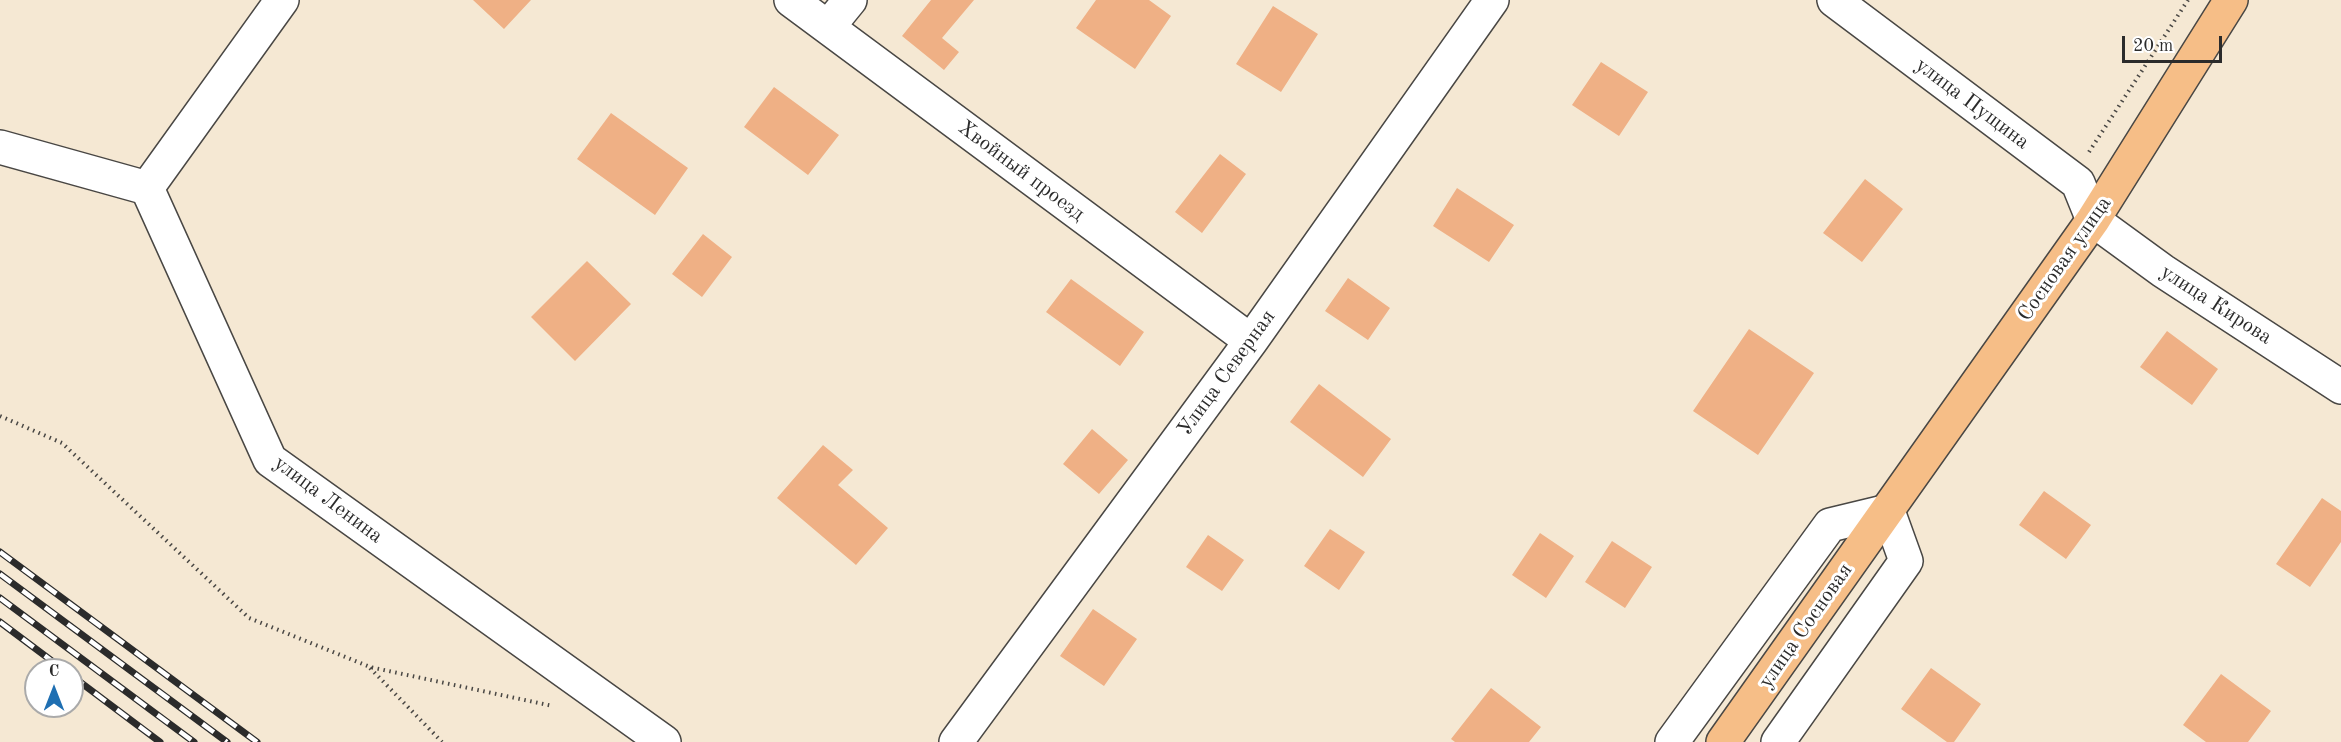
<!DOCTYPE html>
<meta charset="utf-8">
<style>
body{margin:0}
#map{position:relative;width:2341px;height:742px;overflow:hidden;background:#f5e8d3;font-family:"Old Standard TT",serif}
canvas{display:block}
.north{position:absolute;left:24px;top:658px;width:60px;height:60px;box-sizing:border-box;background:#fff;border:2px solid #aaa;border-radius:50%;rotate:0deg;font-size:16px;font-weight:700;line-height:24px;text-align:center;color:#2b2b2b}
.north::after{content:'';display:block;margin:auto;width:21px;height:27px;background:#1f6fb2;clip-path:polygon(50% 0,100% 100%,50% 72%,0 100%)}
.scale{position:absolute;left:2122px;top:36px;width:100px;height:27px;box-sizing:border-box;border:3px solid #2b2b2b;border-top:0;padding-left:8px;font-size:18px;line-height:21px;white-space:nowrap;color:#2b2b2b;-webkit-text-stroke:4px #fff;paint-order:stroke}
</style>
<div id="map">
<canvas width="2341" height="742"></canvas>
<div class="north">С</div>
<div class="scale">20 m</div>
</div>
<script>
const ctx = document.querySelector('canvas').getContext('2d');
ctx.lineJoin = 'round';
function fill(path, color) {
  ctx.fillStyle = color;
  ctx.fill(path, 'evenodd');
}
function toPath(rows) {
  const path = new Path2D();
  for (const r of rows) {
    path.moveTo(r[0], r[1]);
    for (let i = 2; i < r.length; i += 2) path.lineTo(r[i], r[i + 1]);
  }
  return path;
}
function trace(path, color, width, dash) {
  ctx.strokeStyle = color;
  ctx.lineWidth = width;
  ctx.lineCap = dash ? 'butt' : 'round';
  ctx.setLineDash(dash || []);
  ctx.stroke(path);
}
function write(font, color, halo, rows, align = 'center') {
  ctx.font = font + ' "Old Standard TT",serif';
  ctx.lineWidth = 6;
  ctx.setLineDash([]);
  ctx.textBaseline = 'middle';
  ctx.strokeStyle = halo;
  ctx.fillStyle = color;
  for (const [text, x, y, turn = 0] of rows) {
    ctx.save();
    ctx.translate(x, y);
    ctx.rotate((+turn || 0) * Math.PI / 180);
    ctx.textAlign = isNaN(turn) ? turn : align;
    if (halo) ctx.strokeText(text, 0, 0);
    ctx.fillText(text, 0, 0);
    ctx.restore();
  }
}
const building = toPath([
 [473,0,531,0,504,29],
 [931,0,974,0,942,38,959,52,944,70,902,36],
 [1096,0,1149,0,1171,16,1135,69,1076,28],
 [1273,6,1318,34,1281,92,1236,64],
 [1601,62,1648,92,1619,136,1572,105],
 [774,87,839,135,808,175,744,127],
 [611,113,688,168,655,215,577,159],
 [1220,154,1246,174,1202,233,1175,212],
 [1865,179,1903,209,1862,262,1823,233],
 [1457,188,1514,225,1489,262,1433,226],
 [703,234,732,257,702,297,672,274],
 [587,261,631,304,575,361,531,317],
 [1348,278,1390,308,1368,340,1325,311],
 [1071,279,1144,332,1120,366,1046,312],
 [1749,329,1814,373,1758,455,1693,411],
 [2167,331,2218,369,2192,405,2140,367],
 [1319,384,1391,439,1363,477,1290,422],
 [1092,429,1128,460,1099,494,1063,464],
 [823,445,853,470,838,485,888,528,856,565,777,498],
 [2044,491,2091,525,2066,559,2019,525],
 [2322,498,2341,511,2341,542,2310,587,2276,564],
 [1330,529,1365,552,1339,590,1304,566],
 [1540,533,1574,556,1546,598,1512,575],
 [1208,535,1244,560,1222,591,1186,567],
 [1612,541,1652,567,1625,608,1585,582],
 [1093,609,1137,639,1104,686,1060,656],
 [1931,668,1981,704,1954,742,1947,742,1901,709],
 [2221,674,2271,711,2248,742,2206,742,2183,725],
 [1491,688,1541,727,1529,742,1455,742,1451,739]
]);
const path = toPath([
 [2089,152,2188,0],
 [0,416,62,443,249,618,370,667,553,706],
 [370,668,442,742]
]);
const minor = toPath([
 [791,0,1251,341],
 [1834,0,2078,183,2093,220,2163,271,2341,387],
 [828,27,850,0],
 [0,147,147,188],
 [147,188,270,460,664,742],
 [147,188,282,0],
 [956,742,1251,341,1492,0],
 [1672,742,1830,525,1888,511,1906,561,1778,742]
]);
const major = toPath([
 [1723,742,2093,220,2231,0]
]);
const rail = toPath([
 [0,552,257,742],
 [0,574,227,742],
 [0,598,194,742],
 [0,622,64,670],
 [72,676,160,742]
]);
const streetNames = [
 ["улица Пущина",1972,104,37],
 ["Хвойный проезд",1021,171,37],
 ["Сосновая улица",2065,259,-55],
 ["улица Кирова",2216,305,33],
 ["Улица Северная",1227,373,-54],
 ["улица Ленина",328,500,37],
 ["улица Сосновая",1806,626,-55]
];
fill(building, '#efb085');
trace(minor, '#494744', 36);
trace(major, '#494744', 36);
trace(path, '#494744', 4, [1.5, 4.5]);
trace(minor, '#fff', 33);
trace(major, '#f6be87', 33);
trace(rail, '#2b2b2b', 7);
trace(rail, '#fff', 4.5, [14]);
write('21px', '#2b2b2b', '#fff', streetNames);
</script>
